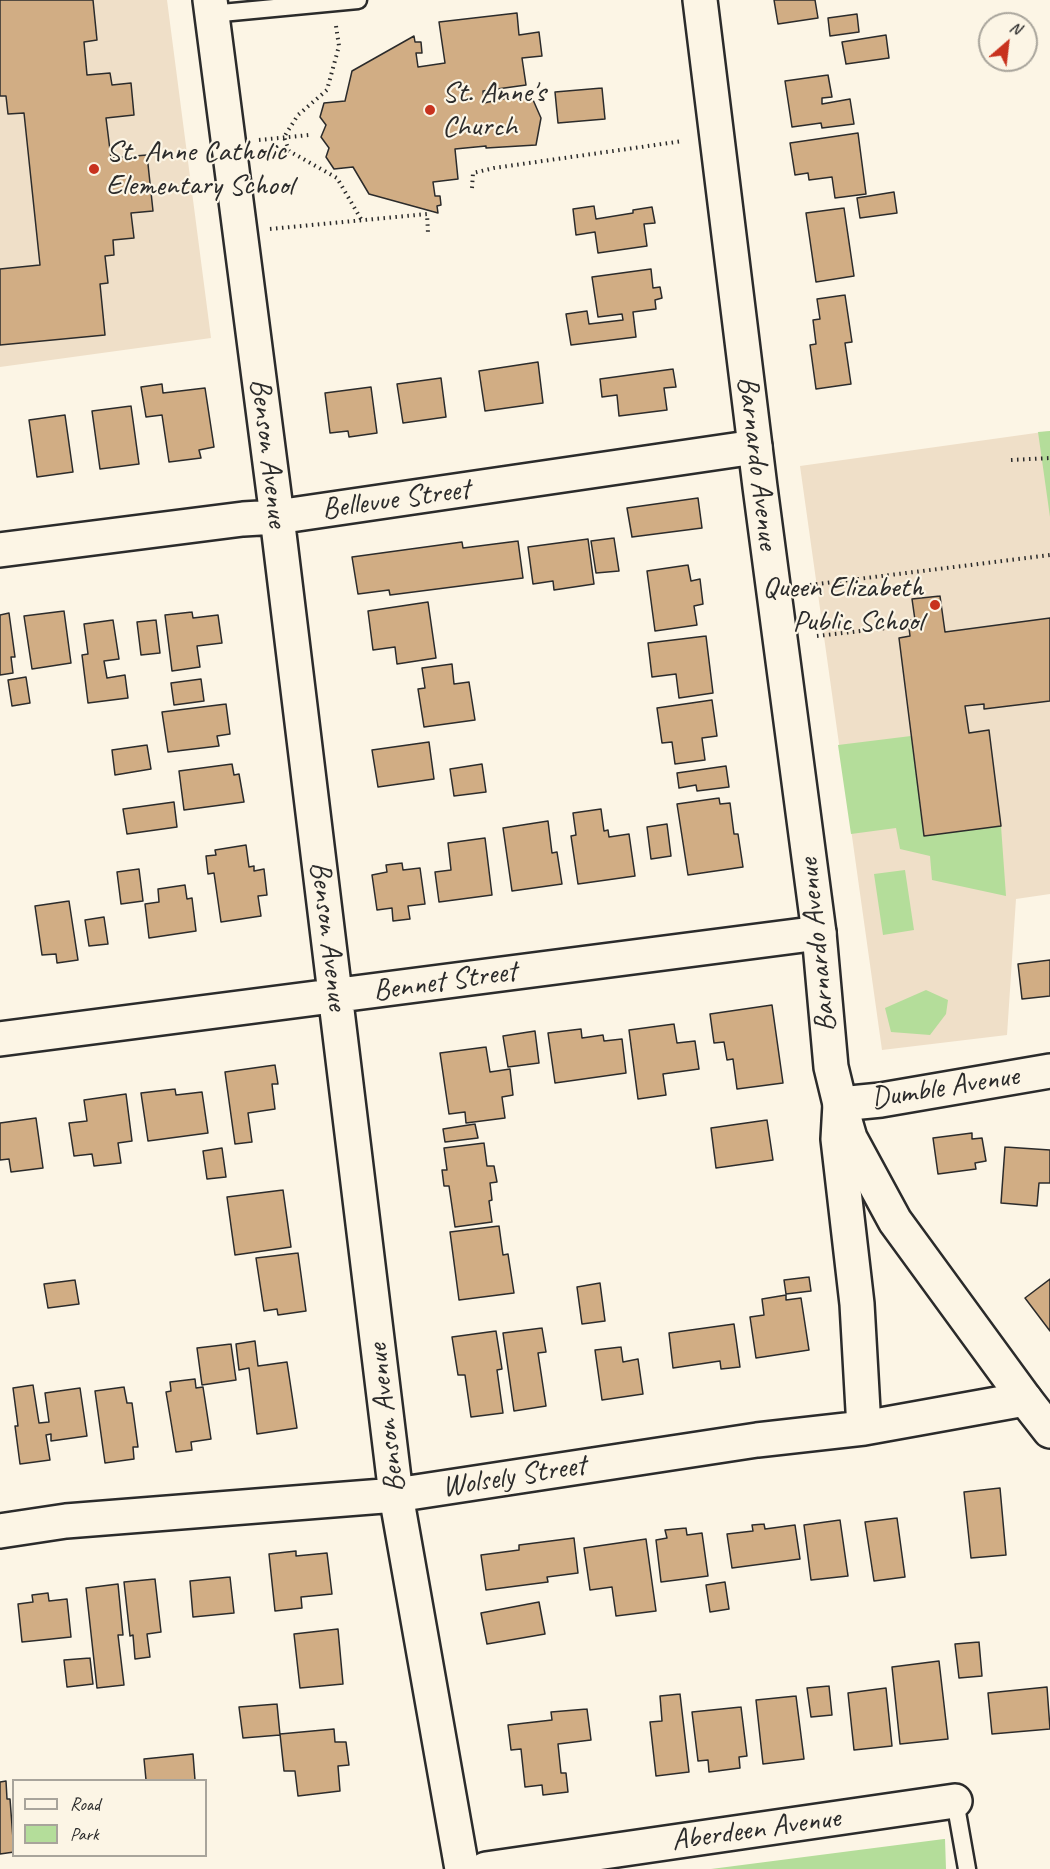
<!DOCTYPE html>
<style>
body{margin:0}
#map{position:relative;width:1050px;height:1869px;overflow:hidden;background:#fcf5e5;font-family:Caveat,sans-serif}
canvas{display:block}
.legend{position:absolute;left:12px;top:1779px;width:195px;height:78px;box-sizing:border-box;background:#fcf5e5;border:2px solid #a8a49b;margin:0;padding:8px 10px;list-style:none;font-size:18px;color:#2b2b2b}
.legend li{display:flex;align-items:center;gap:12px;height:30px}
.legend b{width:30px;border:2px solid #a8a49b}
.north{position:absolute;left:978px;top:12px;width:60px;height:60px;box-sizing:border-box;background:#fcf5e5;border:2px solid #a8a49b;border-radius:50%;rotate:28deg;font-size:16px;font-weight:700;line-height:24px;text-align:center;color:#2b2b2b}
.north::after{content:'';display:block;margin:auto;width:21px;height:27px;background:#c8321e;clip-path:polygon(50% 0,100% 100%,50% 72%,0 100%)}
</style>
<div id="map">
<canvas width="1050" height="1869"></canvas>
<ul class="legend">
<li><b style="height:8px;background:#fcf5e5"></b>Road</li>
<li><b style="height:16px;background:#b4dd9a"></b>Park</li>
</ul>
<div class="north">N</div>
</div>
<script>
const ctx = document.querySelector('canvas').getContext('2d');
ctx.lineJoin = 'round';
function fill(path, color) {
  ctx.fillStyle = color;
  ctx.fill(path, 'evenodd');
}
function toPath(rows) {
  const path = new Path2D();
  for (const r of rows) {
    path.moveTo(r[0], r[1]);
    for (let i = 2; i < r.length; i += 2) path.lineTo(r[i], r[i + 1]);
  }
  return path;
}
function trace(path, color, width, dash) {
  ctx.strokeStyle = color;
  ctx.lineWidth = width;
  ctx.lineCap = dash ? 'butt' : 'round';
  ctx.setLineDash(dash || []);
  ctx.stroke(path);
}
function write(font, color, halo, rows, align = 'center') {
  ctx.font = font + ' Caveat,sans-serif';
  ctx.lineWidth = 4.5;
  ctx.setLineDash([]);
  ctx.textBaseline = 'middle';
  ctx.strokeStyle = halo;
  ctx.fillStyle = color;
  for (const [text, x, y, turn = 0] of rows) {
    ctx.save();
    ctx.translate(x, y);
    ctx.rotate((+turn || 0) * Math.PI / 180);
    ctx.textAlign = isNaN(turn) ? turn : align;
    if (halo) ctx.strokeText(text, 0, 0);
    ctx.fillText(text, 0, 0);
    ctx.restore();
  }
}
const built = toPath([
 [0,0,167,0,211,338,0,367],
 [1050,431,1050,894,1016,899,1007,1035,882,1050,800,466]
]);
const green = toPath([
 [1050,431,1050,517,1038,432],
 [911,736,924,836,1001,826,1006,896,932,880,930,856,900,849,896,828,851,834,838,745],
 [905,870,914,930,883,935,874,874],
 [926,990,948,1000,946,1014,930,1035,891,1032,885,1008],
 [945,1839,946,1869,711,1869,944,1839]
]);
const building = toPath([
 [0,0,93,0,97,40,84,42,87,75,110,73,112,85,131,83,134,115,106,118,111,158,147,155,153,211,131,213,134,238,113,240,114,255,105,256,108,283,100,284,105,335,0,345,0,269,40,265,24,113,8,114,6,96,0,96,0,0],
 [774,0,815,0,818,18,778,24,774,0],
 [517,13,519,35,539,32,542,56,522,58,526,85,483,91,484,103,530,93,541,118,536,145,486,148,486,146,455,149,458,179,433,182,435,196,440,196,441,205,437,206,438,213,369,194,353,167,334,169,326,157,329,148,321,137,326,125,320,117,324,103,345,101,352,71,414,36,415,42,421,42,422,53,416,53,418,67,445,63,439,22,517,13],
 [857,14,859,32,830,36,828,18,857,14],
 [886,35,889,58,846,64,842,42,886,35],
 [828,75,832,97,822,98,822,104,850,99,854,124,822,128,821,123,792,127,785,81,828,75],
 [602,88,605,119,558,123,555,92,602,88],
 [858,133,866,194,835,198,832,177,809,180,808,173,795,175,790,143,858,133],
 [894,192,897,213,860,218,857,198,894,192],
 [594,206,596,219,633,213,633,210,652,207,655,223,644,224,647,246,598,253,595,232,576,235,573,209,594,206],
 [844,208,854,276,816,282,806,213,844,208],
 [651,269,653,288,660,287,662,298,655,300,656,309,633,312,636,337,571,345,566,314,587,311,589,324,623,320,622,314,598,317,592,277,651,269],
 [845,295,852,342,845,343,851,384,816,389,810,345,816,344,813,320,820,319,817,299,845,295],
 [538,362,543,403,485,411,479,371,538,362],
 [673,369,676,387,664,388,667,410,619,416,617,395,602,397,600,379,673,369],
 [441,378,446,417,403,423,397,384,441,378],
 [162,384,163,393,205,388,214,447,199,450,201,458,169,462,162,415,146,417,141,387,162,384],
 [371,387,377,433,349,437,348,431,330,433,325,393,371,387],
 [131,406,139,464,100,469,92,411,131,406],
 [65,415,73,472,37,477,29,420,65,415],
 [698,498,702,528,632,537,627,508,698,498],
 [614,538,619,571,596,573,591,541,614,538],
 [588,539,594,584,554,590,553,581,533,584,528,547,588,539],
 [518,541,523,578,390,595,389,590,358,594,352,557,462,542,463,548,518,541],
 [688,565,691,581,700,579,703,604,694,606,697,625,655,631,647,571,688,565],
 [940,596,945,632,1050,618,1050,701,984,709,984,704,965,706,969,733,989,730,1001,826,924,836,899,638,910,636,908,620,915,620,912,599,940,596],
 [428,602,436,658,397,664,395,647,373,650,368,611,428,602],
 [64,611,71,663,32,669,24,616,64,611],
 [192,612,193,618,218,615,222,643,197,646,200,667,172,671,165,615,192,612],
 [9,613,15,657,11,657,13,673,0,675,0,615,9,613],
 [113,620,119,659,104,661,107,678,125,675,128,698,88,703,82,655,88,654,84,624,113,620],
 [156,620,160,653,141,655,137,622,156,620],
 [706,636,713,693,679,698,676,674,652,677,648,643,706,636],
 [452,664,454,684,469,682,475,720,424,727,418,689,425,688,422,668,452,664],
 [26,677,30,703,12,706,8,680,26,677],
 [201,679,204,701,174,705,171,683,201,679],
 [712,700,717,736,702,738,705,760,675,764,672,742,662,743,657,708,712,700],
 [226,704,230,734,217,736,219,746,168,752,162,712,226,704],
 [429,742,434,779,378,787,372,750,429,742],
 [147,745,151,769,115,775,112,750,147,745],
 [232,764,234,775,239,774,244,802,184,810,179,771,232,764],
 [482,764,486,792,454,796,450,769,482,764],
 [726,766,729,787,697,791,696,785,679,788,677,773,726,766],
 [719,798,720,804,730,803,734,834,738,834,743,867,688,875,677,804,719,798],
 [174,802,177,827,127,834,123,809,174,802],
 [601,809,604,831,608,830,609,837,629,834,635,876,578,884,571,836,576,835,573,813,601,809],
 [548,821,552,853,557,852,562,884,512,891,503,828,548,821],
 [667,824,671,856,651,859,647,827,667,824],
 [485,838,492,895,439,902,435,872,451,870,448,843,485,838],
 [246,845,249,867,254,866,254,871,264,869,267,895,258,896,261,916,221,922,214,873,208,874,206,856,216,855,215,850,246,845],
 [402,863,403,870,420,868,425,904,408,906,410,919,393,921,392,908,377,910,372,875,387,872,386,865,402,863],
 [139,869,143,901,121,904,117,872,139,869],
 [185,885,187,899,192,898,196,931,149,938,145,904,159,902,158,889,185,885],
 [69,901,78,960,57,963,56,954,42,955,35,906,69,901],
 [104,917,108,944,89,946,85,920,104,917],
 [1050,960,1050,996,1022,999,1018,964,1050,960],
 [772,1005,783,1083,737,1089,733,1059,727,1060,724,1042,714,1043,710,1014,772,1005],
 [674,1024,677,1043,695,1041,699,1069,663,1074,666,1095,638,1099,629,1030,674,1024],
 [581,1029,582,1038,603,1035,604,1041,622,1039,626,1073,555,1083,548,1033,581,1029],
 [535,1031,539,1063,508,1067,503,1036,535,1031],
 [486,1047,490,1072,510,1069,513,1095,502,1097,505,1118,466,1123,465,1112,449,1114,440,1053,486,1047],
 [275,1065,278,1084,272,1084,275,1109,248,1113,252,1142,235,1144,225,1072,275,1065],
 [175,1089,176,1095,202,1092,208,1133,148,1141,141,1093,175,1089],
 [126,1094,132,1141,118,1143,121,1163,94,1166,92,1154,74,1156,69,1123,87,1121,84,1100,126,1094],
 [36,1118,43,1168,11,1172,9,1159,0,1160,0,1123,36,1118],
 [767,1120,773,1160,716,1168,711,1128,767,1120],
 [475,1124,478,1138,445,1142,443,1129,475,1124],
 [972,1133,972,1139,982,1138,986,1161,975,1163,976,1169,938,1174,933,1138,972,1133],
 [484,1143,487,1166,494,1166,497,1182,490,1183,492,1200,489,1201,492,1222,455,1227,449,1186,444,1186,442,1170,447,1170,444,1148,484,1143],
 [1005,1147,1050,1150,1050,1183,1039,1183,1037,1206,1001,1203,1005,1147],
 [222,1148,226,1177,207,1179,203,1151,222,1148],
 [283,1190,291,1247,235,1255,227,1197,283,1190],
 [499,1226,503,1255,508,1254,514,1293,459,1300,450,1232,499,1226],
 [298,1253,306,1311,278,1315,277,1309,264,1311,256,1258,298,1253],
 [809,1277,811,1291,786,1294,784,1280,809,1277],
 [1050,1279,1050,1331,1025,1298,1050,1279],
 [75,1280,79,1304,48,1308,44,1284,75,1280],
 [600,1283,605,1321,582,1324,577,1287,600,1283],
 [786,1295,786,1300,801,1298,809,1350,756,1358,750,1317,764,1315,762,1299,786,1295],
 [734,1324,740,1367,721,1369,720,1361,673,1368,669,1333,734,1324],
 [542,1328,546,1352,538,1353,546,1406,514,1411,503,1333,542,1328],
 [496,1331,502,1369,497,1370,503,1413,471,1417,465,1375,458,1375,452,1337,496,1331],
 [255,1341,258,1366,287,1362,297,1428,257,1434,249,1368,239,1370,236,1344,255,1341],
 [231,1344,236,1380,202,1385,197,1348,231,1344],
 [621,1347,623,1362,638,1359,643,1394,602,1400,595,1350,621,1347],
 [195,1379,196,1388,203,1387,211,1439,191,1442,192,1450,176,1452,166,1392,171,1391,170,1382,195,1379],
 [33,1385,39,1423,49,1422,45,1393,80,1388,87,1436,51,1441,51,1434,46,1435,50,1460,20,1464,15,1426,18,1426,13,1388,33,1385],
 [124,1387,127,1403,132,1403,138,1447,133,1447,134,1459,105,1463,95,1391,124,1387],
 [1000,1488,1006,1555,971,1558,964,1492,1000,1488],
 [897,1518,905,1577,874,1581,865,1522,897,1518],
 [840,1520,848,1576,811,1580,804,1525,840,1520],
 [764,1524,765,1529,795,1525,800,1559,732,1568,727,1534,753,1531,752,1525,764,1524],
 [686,1528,687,1535,702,1533,708,1576,661,1582,656,1540,667,1538,665,1530,686,1528],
 [574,1538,578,1573,547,1577,548,1582,486,1590,481,1555,519,1550,519,1545,574,1538],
 [646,1539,656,1611,616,1616,612,1587,590,1590,584,1548,646,1539],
 [296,1551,296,1556,327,1553,332,1594,301,1597,302,1608,275,1611,269,1554,296,1551],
 [230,1577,234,1613,193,1617,190,1581,230,1577],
 [155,1579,161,1632,147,1634,150,1657,135,1659,133,1635,130,1636,124,1582,155,1579],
 [725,1582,729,1609,710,1612,706,1585,725,1582],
 [118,1584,123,1635,118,1635,124,1685,97,1688,86,1588,118,1584],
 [48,1593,49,1601,67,1599,71,1637,22,1642,18,1604,33,1602,32,1595,48,1593],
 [539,1602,545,1634,487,1644,481,1613,539,1602],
 [338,1629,343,1684,300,1688,294,1634,338,1629],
 [979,1642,982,1676,959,1678,955,1644,979,1642],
 [90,1658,93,1684,67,1687,64,1660,90,1658],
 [939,1661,948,1739,900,1744,892,1667,939,1661],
 [829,1686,832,1715,811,1717,807,1688,829,1686],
 [1047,1687,1050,1729,992,1734,988,1693,1047,1687],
 [886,1688,892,1746,854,1750,848,1693,886,1688],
 [680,1694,689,1772,656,1776,650,1722,662,1721,660,1696,680,1694],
 [796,1696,804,1759,763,1764,756,1700,796,1696],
 [277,1704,280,1735,243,1738,239,1707,277,1704],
 [741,1707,747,1756,739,1757,740,1768,709,1772,708,1760,698,1761,692,1712,741,1707],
 [587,1709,591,1740,558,1744,561,1773,566,1773,568,1792,543,1795,542,1785,525,1787,521,1749,511,1750,508,1725,552,1720,551,1712,587,1709],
 [334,1729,335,1742,346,1742,349,1765,338,1766,340,1791,298,1796,295,1771,284,1771,280,1734,334,1729],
 [193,1754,195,1780,146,1780,144,1759,193,1754],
 [6,1781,7,1799,10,1799,14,1852,0,1854,0,1782,6,1781]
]);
const path = toPath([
 [336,26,339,46,327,90,298,115,284,137,289,151,337,178,361,219],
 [259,140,309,135],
 [472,188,473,173,494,168,683,141],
 [270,229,427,214,428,233],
 [1011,460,1050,458],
 [810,585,1050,555],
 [817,636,887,628]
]);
const lane = toPath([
 [211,14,358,0],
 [955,1801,967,1869]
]);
const street = toPath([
 [210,0,277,517,396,1495,462,1869],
 [0,550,243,519,277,517,755,447],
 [0,1039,819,933],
 [864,1428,857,1304,838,1139,840,1104,881,1100,1050,1071],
 [0,1531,66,1521,396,1495,757,1440,864,1428,1025,1399],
 [486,1869,955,1801]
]);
const secondary = toPath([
 [700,0,760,487,819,933,831,1067,840,1104,850,1138,895,1221,1025,1399,1050,1431]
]);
const markers = [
 [430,110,6,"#c8321e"],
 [94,169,6,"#c8321e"],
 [935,605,6,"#c8321e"]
];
const poiNames = [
 ["St. Anne's",442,93],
 ["Church",442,127],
 ["St. Anne Catholic",106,152],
 ["Elementary School",106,186],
 ["Queen Elizabeth",923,588,"right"],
 ["Public School",923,622,"right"]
];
const streetNames = [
 ["Benson Avenue",268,453,83],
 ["Barnardo Avenue",757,463,83],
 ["Bellevue Street",396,500,-8],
 ["Benson Avenue",328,936,83],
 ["Barnardo Avenue",818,945,-96],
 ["Bennet Street",445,982,-8],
 ["Dumble Avenue",945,1088,-9],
 ["Benson Avenue",387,1418,-97],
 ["Wolsely Street",514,1477,-9],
 ["Aberdeen Avenue",756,1830,-8]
];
fill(built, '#efdfc8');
fill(green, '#b4dd9a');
fill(building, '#d1ad84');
trace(building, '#2b2b2b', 1.5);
trace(lane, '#2b2b2b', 21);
trace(street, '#2b2b2b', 38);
trace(secondary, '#2b2b2b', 38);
trace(path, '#2b2b2b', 4, [1.5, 4.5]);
trace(lane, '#fcf5e5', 16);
trace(street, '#fcf5e5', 33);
trace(secondary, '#fcf5e5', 33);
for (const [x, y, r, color] of markers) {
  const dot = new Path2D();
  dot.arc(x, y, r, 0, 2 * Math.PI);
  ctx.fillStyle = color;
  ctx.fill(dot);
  trace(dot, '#fcf5e5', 2);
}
write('30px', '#2b2b2b', '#fcf5e5', poiNames, 'left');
write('30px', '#2b2b2b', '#fcf5e5', streetNames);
</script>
